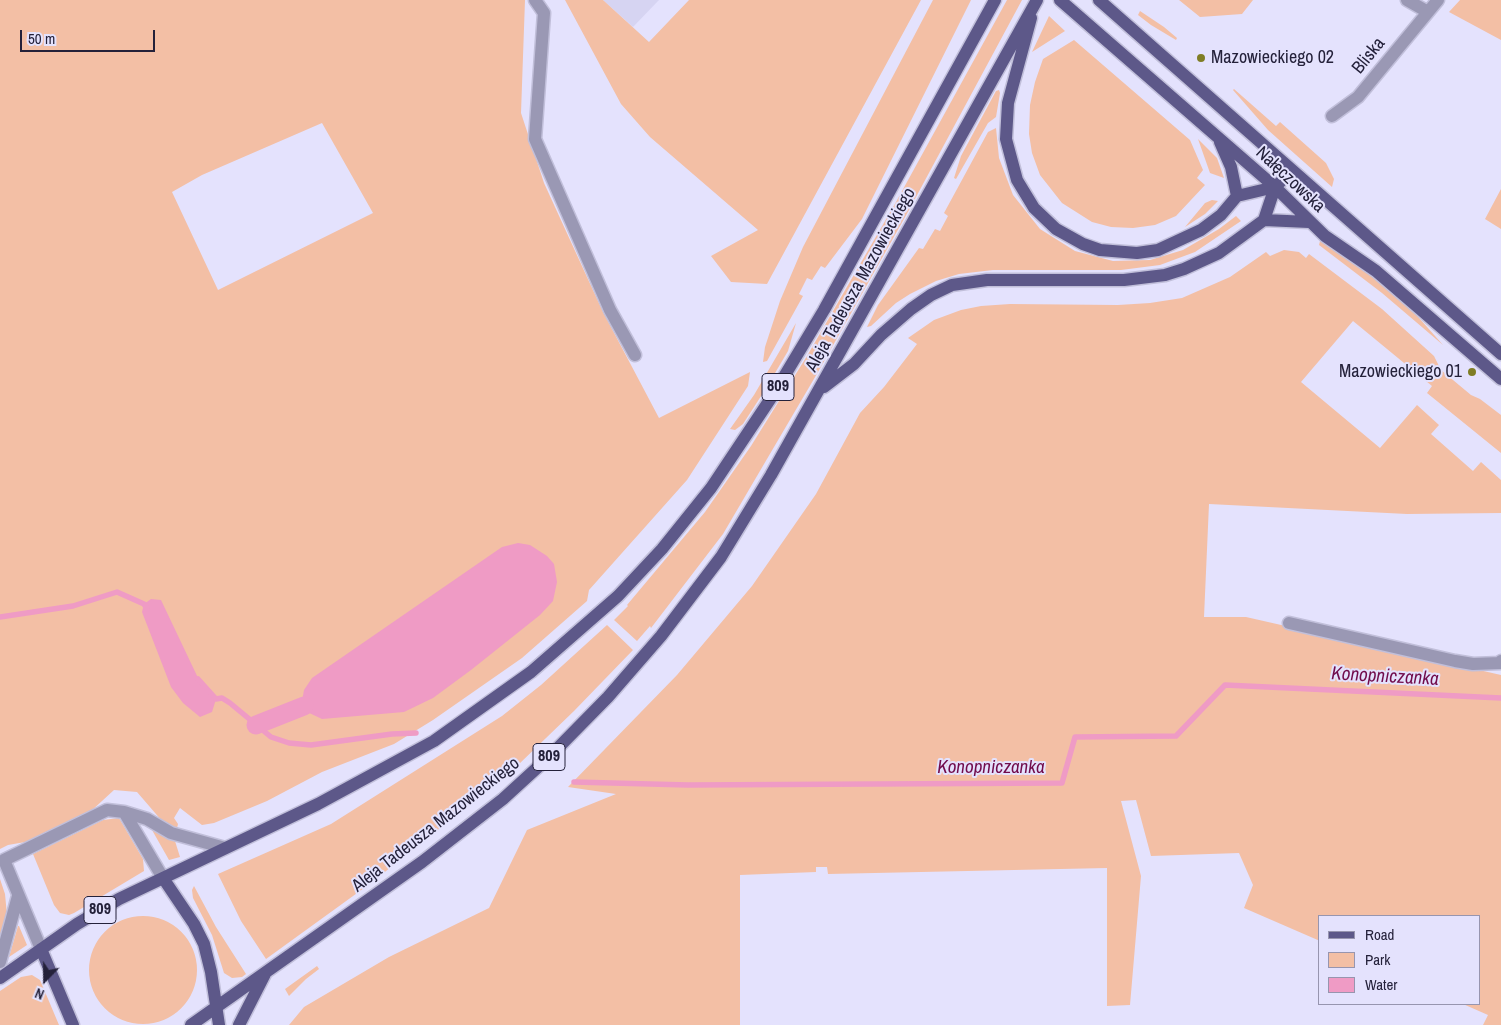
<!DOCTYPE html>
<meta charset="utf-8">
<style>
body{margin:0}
#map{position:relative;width:1501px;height:1025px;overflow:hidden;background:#e4e2fd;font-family:"Archivo Narrow",sans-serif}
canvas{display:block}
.legend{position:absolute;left:1318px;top:915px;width:162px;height:90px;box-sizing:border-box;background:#e4e2fd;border:1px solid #9795af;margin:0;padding:6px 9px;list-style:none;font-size:15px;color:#24213a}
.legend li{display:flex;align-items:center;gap:10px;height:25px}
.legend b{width:25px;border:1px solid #9795af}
.north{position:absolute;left:20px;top:955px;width:50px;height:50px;-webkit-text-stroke:4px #e4e2fd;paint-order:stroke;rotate:202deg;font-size:14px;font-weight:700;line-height:20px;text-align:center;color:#24213a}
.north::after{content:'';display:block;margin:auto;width:18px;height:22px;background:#24213a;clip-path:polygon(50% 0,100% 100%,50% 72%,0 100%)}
.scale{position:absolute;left:20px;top:30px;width:135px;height:22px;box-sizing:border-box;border:2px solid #24213a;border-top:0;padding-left:6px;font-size:15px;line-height:18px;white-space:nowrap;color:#24213a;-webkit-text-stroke:4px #e4e2fd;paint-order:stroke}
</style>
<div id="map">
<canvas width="1501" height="1025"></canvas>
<ul class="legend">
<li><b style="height:6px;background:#5d5889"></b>Road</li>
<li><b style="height:14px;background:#f3bfa5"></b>Park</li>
<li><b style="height:14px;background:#ef9bc5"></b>Water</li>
</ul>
<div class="north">N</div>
<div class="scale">50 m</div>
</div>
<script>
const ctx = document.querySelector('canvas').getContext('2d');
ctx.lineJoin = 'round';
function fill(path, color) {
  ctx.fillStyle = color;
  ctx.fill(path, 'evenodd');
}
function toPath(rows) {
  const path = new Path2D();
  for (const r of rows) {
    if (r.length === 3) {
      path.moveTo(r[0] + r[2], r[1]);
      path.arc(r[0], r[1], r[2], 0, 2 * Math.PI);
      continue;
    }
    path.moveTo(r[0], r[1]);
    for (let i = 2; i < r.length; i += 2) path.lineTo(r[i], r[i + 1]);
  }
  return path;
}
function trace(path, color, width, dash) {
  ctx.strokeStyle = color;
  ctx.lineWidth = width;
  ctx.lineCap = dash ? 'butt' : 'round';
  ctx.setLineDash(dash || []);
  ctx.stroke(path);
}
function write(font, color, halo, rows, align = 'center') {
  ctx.font = font + ' "Archivo Narrow",sans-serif';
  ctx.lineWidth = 4;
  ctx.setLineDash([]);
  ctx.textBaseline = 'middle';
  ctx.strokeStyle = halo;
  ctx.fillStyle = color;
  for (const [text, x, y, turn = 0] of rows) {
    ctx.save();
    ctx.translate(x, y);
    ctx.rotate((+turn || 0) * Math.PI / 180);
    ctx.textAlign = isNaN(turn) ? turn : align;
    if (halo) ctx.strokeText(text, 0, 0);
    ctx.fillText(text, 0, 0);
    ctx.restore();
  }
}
const built = toPath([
 [603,0,659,0,633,27]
]);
const green = toPath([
 [0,0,525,0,521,113,544,183,603,312,659,418,750,372,748,386,687,480,589,590,587,601,522,658,433,720,394,744,322,772,267,801,214,823,202,825,180,808,174,818,178,824,177,828,162,821,137,792,114,790,90,812,31,841,8,845,0,849],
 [322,123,373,213,218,290,172,192,202,175],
 [565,0,603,0,649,42,689,0,921,0,767,284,731,282,711,256,758,230,650,137,621,104],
 [933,0,971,0,862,219,825,268,821,266,812,280,807,278,799,294,803,296,767,361,763,362,765,347,780,301,803,247],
 [1007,0,1022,0,909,210,818,372,723,534,651,628,650,626,637,641,614,620,628,606,627,605,705,512,751,446,807,356,896,202],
 [1179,0,1253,0,1242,14,1200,17],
 [1460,0,1501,0,1501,40,1449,12],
 [1140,11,1164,27,1177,38,1176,40,1151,25,1138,15],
 [1049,16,1065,31,1032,52],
 [1074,40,1190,140,1203,170,1197,178,1205,185,1176,216,1155,225,1133,228,1111,227,1092,222,1062,203,1040,175,1032,153,1029,134,1030,105,1035,82,1043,59],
 [1234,89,1276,126,1280,122,1326,163,1334,179,1332,187,1268,130,1233,90],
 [999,90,1000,93,996,117,988,123,956,179,954,178,961,156,996,91],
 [996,128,999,158,1013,195,1040,229,1075,251,1113,261,1150,260,1183,250,1219,229,1236,216,1241,221,1195,252,1160,265,1121,270,993,270,959,274,936,281,910,294,896,303,871,326,867,327,878,305,919,248,923,249,935,229,940,231,948,216,944,213,988,132],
 [1198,139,1217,158,1224,178,1210,173],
 [1501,189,1501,229,1485,219],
 [1212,200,1218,201,1205,214,1185,227,1205,203],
 [1320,241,1364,268,1404,301,1443,345,1382,293,1319,245],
 [1284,250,1299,252,1306,258,1309,254,1382,309,1434,356,1441,370,1471,395,1480,399,1501,415,1501,453,1427,393,1432,386,1353,321,1301,382,1380,448,1417,405,1439,425,1431,434,1473,471,1481,462,1501,480,1501,513,1407,514,1209,504,1204,617,1246,617,1501,675,1501,1025,1483,1025,1488,1015,1463,1004,1480,1004,1480,916,1320,916,1320,941,1244,908,1253,885,1239,853,1151,856,1136,800,1121,801,1141,876,1130,1005,1107,1006,1107,868,828,874,827,867,816,867,816,872,740,875,740,1025,289,1025,304,1007,389,957,489,908,527,830,616,794,568,787,677,675,752,586,816,494,860,413,884,387,917,344,908,338,934,320,961,310,981,306,1010,304,1118,305,1150,303,1182,298,1230,277,1266,252,1270,256],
 [796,323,788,351,765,390,743,424,735,430,730,429,754,395],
 [607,625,633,650,574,711,518,765,459,813,371,883,266,959,241,921,218,874,331,824,502,716,541,685],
 [119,818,143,859,144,871,74,913,69,915,60,913,54,905,33,854,103,820],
 [152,830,175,841,180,857,169,860],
 [0,879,5,894,7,915,0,946],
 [194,886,216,927,246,974,242,977,232,978,224,973,212,935,193,898,192,890],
 [143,970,54],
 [19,926,27,945,9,957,18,926],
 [317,966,319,969,306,979,289,996,285,989],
 [32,975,40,980,59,1025,0,1025,0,991,21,977]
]);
const water = toPath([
 [518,543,530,545,547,556,554,564,557,582,553,601,540,615,471,670,433,698,404,712,322,719,305,711,302,701,304,690,312,678,502,547],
 [151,599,161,600,199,680,216,699,212,712,200,717,183,703,171,687,142,612,144,604]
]);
const stream = toPath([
 [0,617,73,606,117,592,144,604,147,609],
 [198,679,216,699,222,698,230,703,271,737,289,743,311,745,392,734,416,733],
 [574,782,688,785,1062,783,1075,737,1176,736,1225,685,1501,698]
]);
const canal = toPath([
 [256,725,304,706]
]);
const minor = toPath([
 [535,0,544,13,535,139,610,310,635,355],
 [1407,0,1428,12],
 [1332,116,1358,97,1438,0],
 [1289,623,1455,661,1473,664,1500,663,1501,661],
 [124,812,163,878],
 [41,949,4,860,107,810,124,812,147,819,171,833,225,848],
 [0,962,18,896]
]);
const major = toPath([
 [1060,0,1275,187,1325,236,1376,271,1501,379],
 [1099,0,1501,354],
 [1031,18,1008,103,1006,139,1017,180,1034,208,1056,229,1083,244,1100,250,1137,253,1158,250,1201,230,1221,215,1237,196,1275,187],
 [1220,142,1231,167,1237,196],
 [1264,220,1275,187,1292,171],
 [824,387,854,364,881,335,911,309,931,295,952,285,987,280,1124,280,1165,275,1184,269,1219,253,1264,220,1309,222],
 [163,878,194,924,204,944,211,972,219,1025],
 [41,949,73,1025],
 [0,978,77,924,119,899,318,804,434,741,531,672,618,596,662,549,711,488,773,395,824,310,995,0],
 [191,1025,422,862,503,799,550,756,608,697,661,636,721,557,771,475,1037,0],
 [239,1025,265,974]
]);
const markers = [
 [1201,58,5,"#7f7d25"],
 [1472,372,5,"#7f7d25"]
];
const shields = [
 [778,387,32],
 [549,757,32],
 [100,910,32]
];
const shieldNames = [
 ["809",778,387],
 ["809",549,757],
 ["809",100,910]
];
const streetNames = [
 ["Bliska",1369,56,-51],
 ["Nałęczowska",1290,180,43],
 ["Aleja Tadeusza Mazowieckiego",861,280,-61],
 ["Aleja Tadeusza Mazowieckiego",436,825,-38]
];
const poiNames = [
 ["Mazowieckiego 02",1211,58],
 ["Mazowieckiego 01",1462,372,"right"]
];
const waterNames = [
 ["Konopniczanka",1385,677,3],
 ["Konopniczanka",991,768]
];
fill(built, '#d6d4f2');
fill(green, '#f3bfa5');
fill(water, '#ef9bc5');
trace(stream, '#ef9bc5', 5.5);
trace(canal, '#ef9bc5', 19);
trace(minor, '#c1bfda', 15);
trace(major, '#c1bfda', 15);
trace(minor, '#9a98b4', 12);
trace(major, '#5d5889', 12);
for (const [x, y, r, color] of markers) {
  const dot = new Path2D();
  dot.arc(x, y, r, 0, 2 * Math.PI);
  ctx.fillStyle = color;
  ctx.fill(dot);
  trace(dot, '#e4e2fd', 2);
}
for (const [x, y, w] of shields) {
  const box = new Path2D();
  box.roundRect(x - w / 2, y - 13.5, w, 27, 4);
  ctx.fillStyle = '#e4e2fd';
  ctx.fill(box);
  trace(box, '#24213a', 1);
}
write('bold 16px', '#24213a', null, shieldNames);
write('18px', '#24213a', '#e4e2fd', streetNames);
write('18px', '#24213a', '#e4e2fd', poiNames, 'left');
write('italic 19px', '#710c4c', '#e4e2fd', waterNames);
</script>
